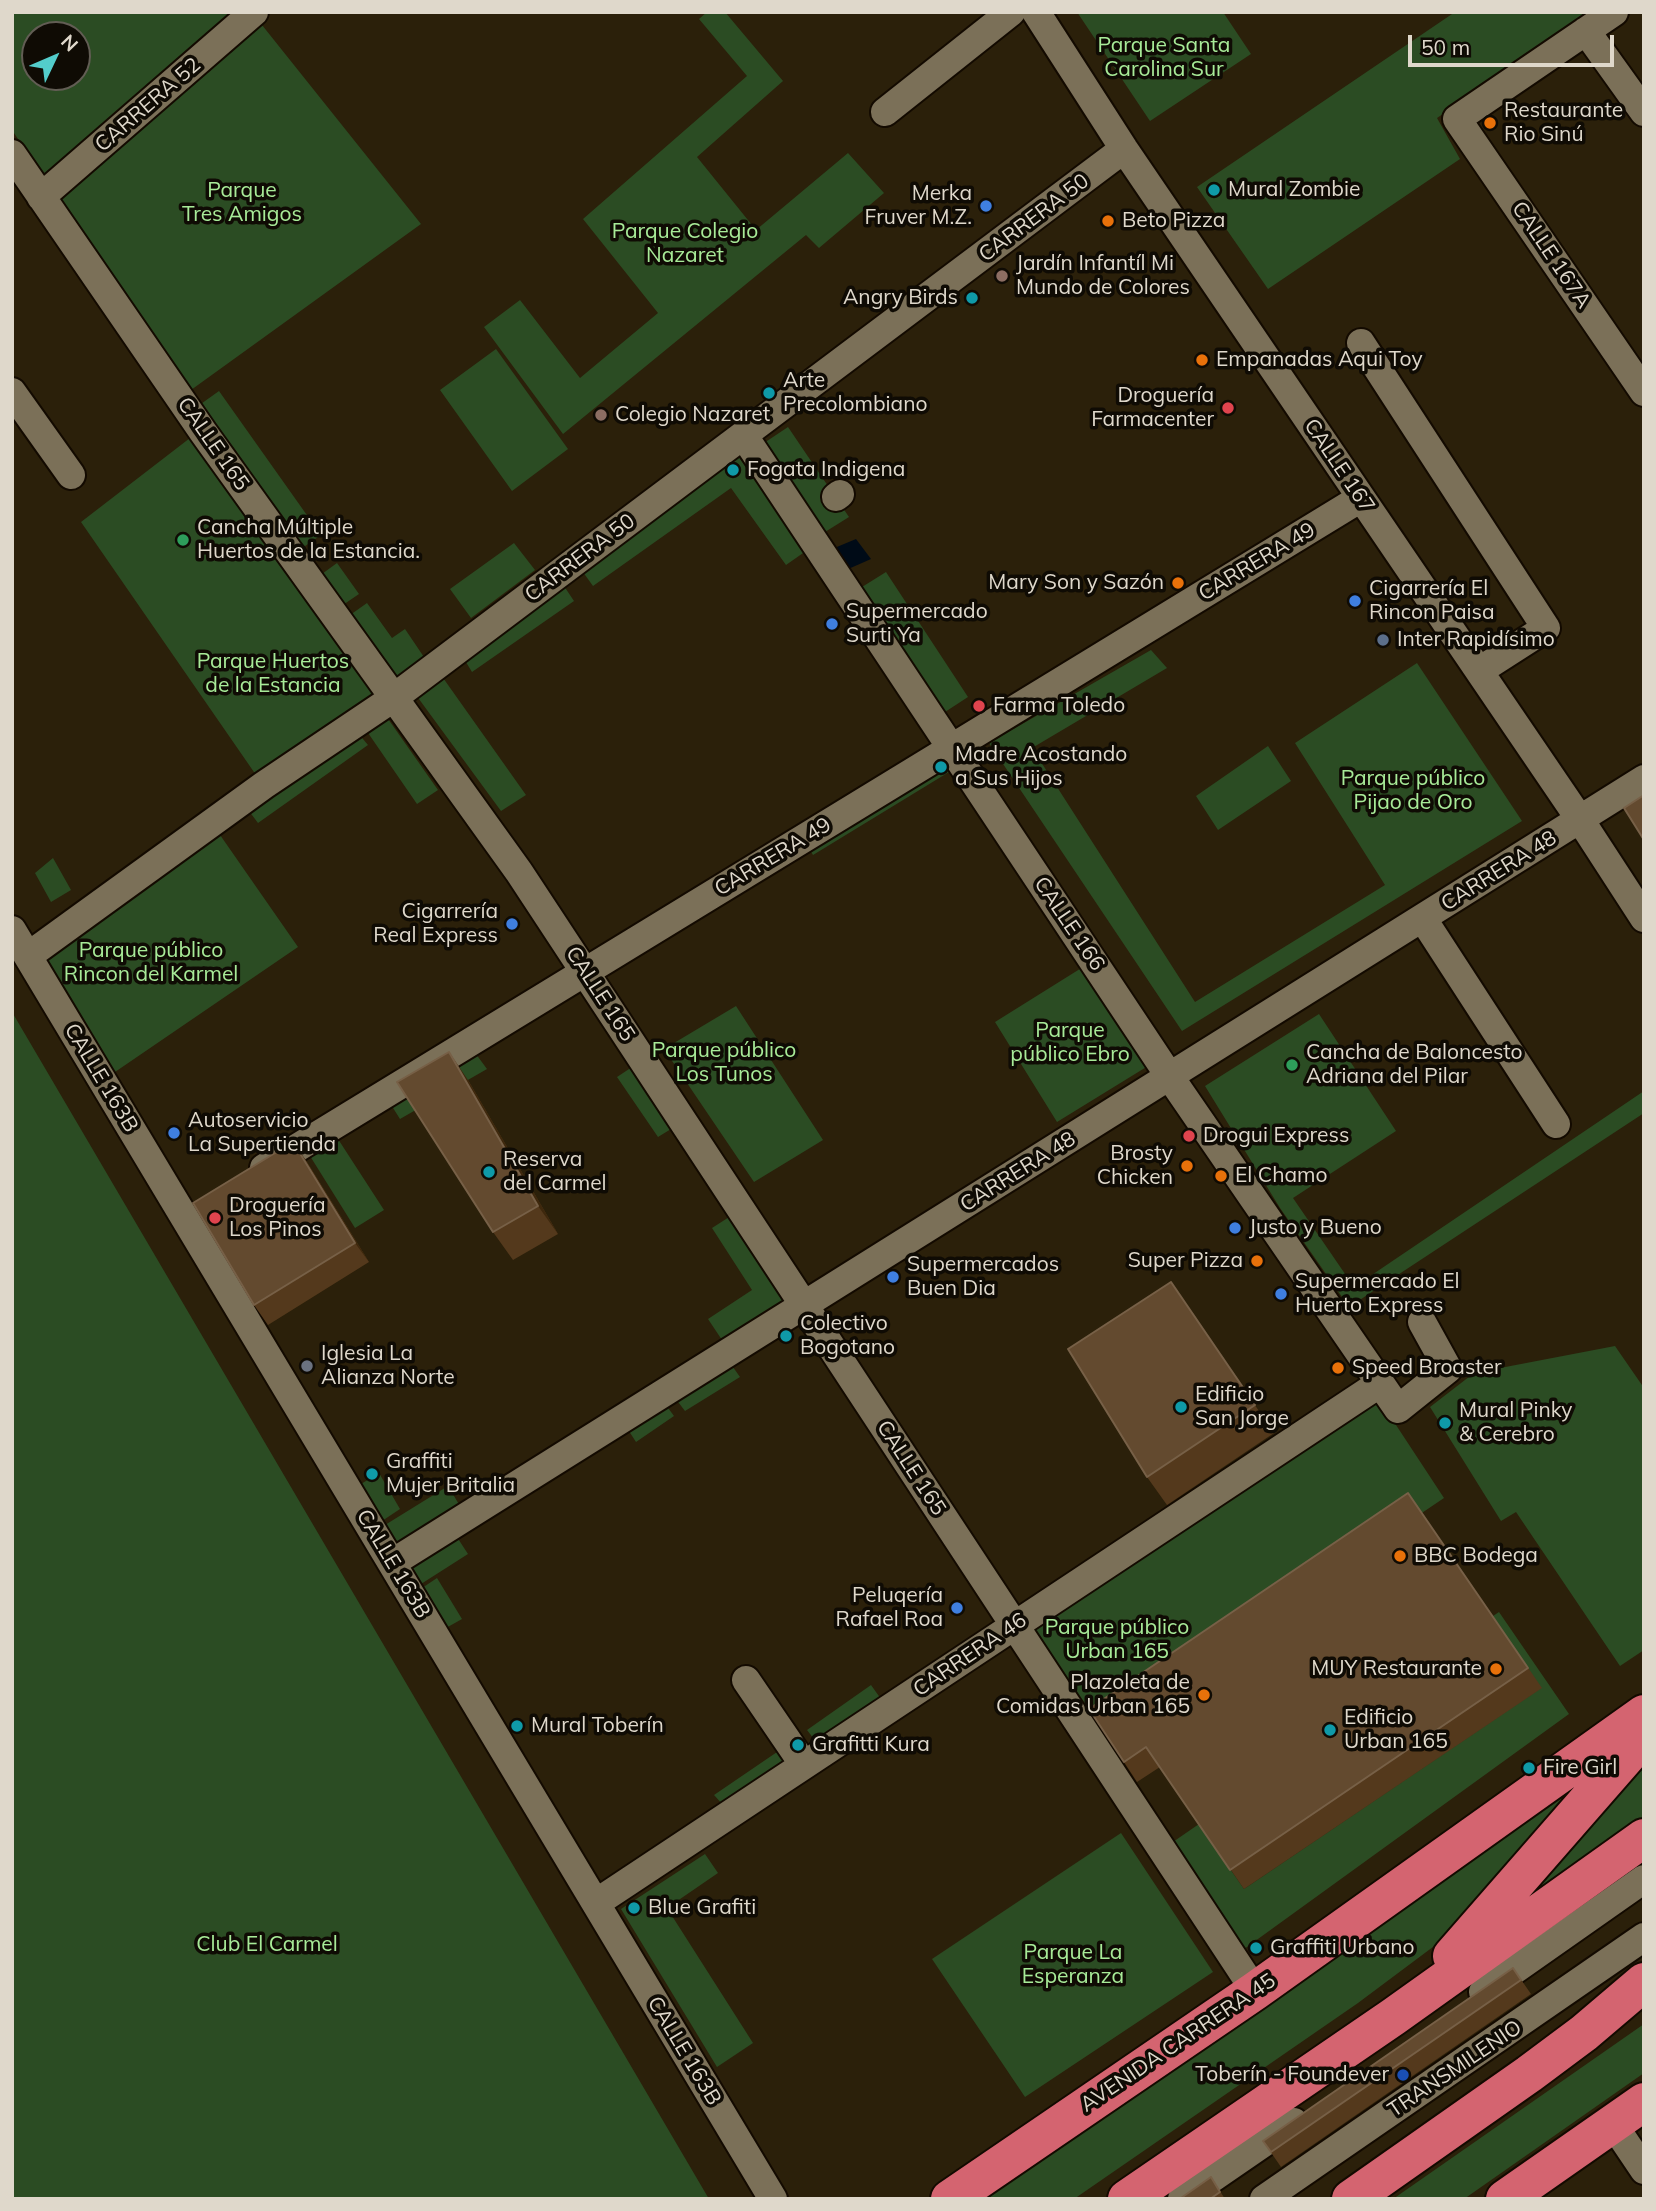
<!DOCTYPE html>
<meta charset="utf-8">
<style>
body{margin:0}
#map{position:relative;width:1656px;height:2211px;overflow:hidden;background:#2b200a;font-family:Mulish,sans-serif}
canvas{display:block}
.frame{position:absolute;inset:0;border:14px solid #dfd8cb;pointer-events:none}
.north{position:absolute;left:21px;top:21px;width:70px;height:70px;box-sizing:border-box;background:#0f0b04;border:2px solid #625d54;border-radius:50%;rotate:46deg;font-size:19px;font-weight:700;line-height:28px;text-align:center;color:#dfd8cb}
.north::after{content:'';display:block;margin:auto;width:24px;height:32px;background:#53cdcb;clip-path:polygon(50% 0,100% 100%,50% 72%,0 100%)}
.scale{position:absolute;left:1408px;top:35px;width:206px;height:32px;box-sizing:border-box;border:4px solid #dfd8cb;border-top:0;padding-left:9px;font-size:21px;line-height:24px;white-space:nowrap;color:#dfd8cb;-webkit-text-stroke:5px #0f0b04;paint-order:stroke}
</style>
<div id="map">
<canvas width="1656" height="2211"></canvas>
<div class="frame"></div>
<div class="north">N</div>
<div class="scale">50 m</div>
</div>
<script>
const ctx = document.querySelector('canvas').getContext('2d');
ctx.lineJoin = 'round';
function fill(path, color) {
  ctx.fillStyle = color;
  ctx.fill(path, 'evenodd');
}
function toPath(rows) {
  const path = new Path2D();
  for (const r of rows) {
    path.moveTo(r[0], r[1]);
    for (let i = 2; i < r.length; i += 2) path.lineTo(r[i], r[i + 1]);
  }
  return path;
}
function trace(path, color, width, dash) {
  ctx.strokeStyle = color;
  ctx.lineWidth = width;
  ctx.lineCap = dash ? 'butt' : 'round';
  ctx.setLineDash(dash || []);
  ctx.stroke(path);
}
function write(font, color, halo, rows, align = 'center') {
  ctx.font = font + ' Mulish,sans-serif';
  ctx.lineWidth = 7;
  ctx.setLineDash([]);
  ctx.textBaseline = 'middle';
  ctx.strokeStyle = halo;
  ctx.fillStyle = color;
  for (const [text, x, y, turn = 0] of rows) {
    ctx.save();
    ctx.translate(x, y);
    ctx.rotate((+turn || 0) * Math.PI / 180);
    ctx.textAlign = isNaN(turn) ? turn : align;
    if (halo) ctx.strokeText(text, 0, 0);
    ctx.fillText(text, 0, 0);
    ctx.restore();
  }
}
const green = toPath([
 [12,12,235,12,44,178,12,130],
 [35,35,77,35,77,77,35,77],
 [707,12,725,12,783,81,697,157,756,230,848,153,884,193,819,248,806,235,563,434,484,327,520,300,580,378,658,313,583,219,747,76,699,19],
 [1077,12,1223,12,1251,54,1150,121],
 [1455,12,1593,12,1437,118,1460,159,1268,289,1197,187],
 [262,25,421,224,191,390,59,199],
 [496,349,568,449,512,491,440,390],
 [219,391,321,535,298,551,198,406],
 [788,427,849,517,825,532,764,443],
 [190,438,376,695,256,775,81,522],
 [738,456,806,551,786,565,731,488,593,586,580,568],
 [514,543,535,570,471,618,450,589],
 [337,563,359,594,337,609,315,579],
 [886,572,968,697,945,712,862,587],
 [562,583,574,601,472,672,461,654],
 [367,603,392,638,405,629,428,663,393,687,343,620],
 [1151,650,1167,668,1032,748,1195,1002,1385,885,1295,743,1417,663,1522,821,1182,1031,989,743],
 [441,675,526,795,501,811,416,695],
 [386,716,438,790,417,804,366,730],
 [358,733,368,745,258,823,249,811],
 [1268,746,1291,781,1218,830,1196,796],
 [948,757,1052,922,949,772,813,855,808,847],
 [218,832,298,947,115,1072,42,953],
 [53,858,71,890,51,902,35,873],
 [1083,967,1148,1066,1057,1122,995,1022],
 [736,1006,823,1140,754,1182,664,1049],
 [12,1012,709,2199,12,2199],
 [1319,1014,1396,1131,1293,1198,1354,1287,1644,1091,1644,1113,1349,1307,1280,1208,1205,1086],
 [473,1050,487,1069,400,1119,388,1100],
 [635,1065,676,1126,658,1137,617,1077],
 [338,1139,384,1210,355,1228,310,1156],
 [737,1212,794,1297,724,1343,708,1319,752,1290,712,1228],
 [1615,1346,1644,1388,1644,1650,1620,1666,1516,1512,1501,1521,1430,1407,1474,1373],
 [728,1360,740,1377,685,1411,672,1394],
 [1375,1393,1444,1498,1093,1735,1022,1626],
 [663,1401,674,1416,636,1442,625,1425],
 [379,1473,400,1509,382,1521,361,1484],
 [448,1486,463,1511,400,1551,385,1525],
 [453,1531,468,1554,421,1584,406,1560],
 [437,1578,462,1619,446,1628,422,1588],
 [1499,1612,1569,1714,1240,1952,1170,1844,1199,1824,1244,1889,1541,1688,1493,1616],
 [871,1685,881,1699,817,1743,807,1730],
 [780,1750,788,1762,723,1805,714,1795],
 [1644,1756,1644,1816,1528,1898],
 [1596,1765,1461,1926,1358,2003,1074,2199,974,2199],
 [1121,1833,1213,1972,1025,2097,932,1959],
 [705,1854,718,1873,667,1908,753,2043,717,2067,621,1909],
 [1644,2024,1644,2073,1464,2199,1393,2199]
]);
const water = toPath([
 [856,539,871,559,846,570,832,549]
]);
const minor = toPath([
 [1036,12,1124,149,1581,821,1644,918],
 [1614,12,1457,119,1644,392],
 [1586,31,1644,112],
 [885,112,1011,12],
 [12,154,203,432,519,872,1255,1991],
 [41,197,254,12],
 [1361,343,1546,628,1479,671],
 [12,392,71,475],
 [744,436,1170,1077,1398,1409,1448,1369,1422,1322],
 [836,497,840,494],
 [1423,919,1556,1124],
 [12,930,773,2199],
 [28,956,264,785,392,699,1124,149],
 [264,1168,1361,498],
 [392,1563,1644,779],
 [746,1680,804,1765],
 [596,1903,1379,1384],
 [1483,1992,1644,1879],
 [1613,2124,1644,2170],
 [1182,2199,1294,2122],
 [1264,2199,1644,1937]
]);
const highway = toPath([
 [1452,1956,1644,1736],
 [950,2199,1255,1991,1644,1714],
 [1127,2199,1393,2017,1644,1838],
 [1351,2199,1529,2074,1584,2033,1644,1982],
 [1505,2199,1644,2102]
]);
const wall = toPath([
 [468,1080,558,1234,513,1260,493,1232],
 [293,1142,307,1162,369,1262,268,1325,254,1305],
 [1190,1310,1274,1433,1167,1505,1147,1477],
 [1408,1493,1542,1688,1244,1889,1160,1767,1137,1782,1124,1762],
 [1513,1968,1531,1994,1281,2167,1263,2141],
 [1211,2177,1225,2199,1177,2199,1181,2198]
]);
const shadedWall = toPath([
 [449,1052,468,1080,558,1234,538,1206],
 [293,1142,307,1162,369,1262,355,1243]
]);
const building = toPath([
 [1644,795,1644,840,1624,808,1644,795],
 [449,1052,538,1206,493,1232,397,1082,449,1052],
 [293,1142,355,1243,254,1305,193,1203,293,1142],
 [1171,1282,1255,1405,1147,1477,1068,1349,1171,1282],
 [1408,1493,1528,1668,1230,1870,1146,1747,1124,1762,1089,1709,1408,1493],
 [1513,1968,1521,1980,1271,2152,1263,2141,1513,1968],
 [1211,2177,1220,2192,1210,2199,1177,2199,1181,2198,1211,2177]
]);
const markers = [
 [1490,123,7,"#e8710a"],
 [1214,190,7,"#0f9aa8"],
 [986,206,7,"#3f7fe0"],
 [1108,221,7,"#e8710a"],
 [1002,276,7,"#8d6e63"],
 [972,298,7,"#0f9aa8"],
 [1202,360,7,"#e8710a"],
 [769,393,7,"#0f9aa8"],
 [1228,408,7,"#e0444e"],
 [601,415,7,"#8d6e63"],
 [733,470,7,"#0f9aa8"],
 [183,540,7,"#2e9e5b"],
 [1178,583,7,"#e8710a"],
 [1355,601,7,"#3f7fe0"],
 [832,624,7,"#3f7fe0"],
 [1383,640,7,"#5c6f8a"],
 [979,706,7,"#e0444e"],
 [941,767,7,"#0f9aa8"],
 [512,924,7,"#3f7fe0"],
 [1292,1065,7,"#2e9e5b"],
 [174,1133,7,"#3f7fe0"],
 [1189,1136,7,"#e0444e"],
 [1187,1166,7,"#e8710a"],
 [489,1172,7,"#0f9aa8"],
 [1221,1176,7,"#e8710a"],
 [215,1218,7,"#e0444e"],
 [1235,1228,7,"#3f7fe0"],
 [1257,1261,7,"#e8710a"],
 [893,1277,7,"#3f7fe0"],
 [1281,1294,7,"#3f7fe0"],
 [786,1336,7,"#0f9aa8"],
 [307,1366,7,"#6b7280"],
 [1338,1368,7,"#e8710a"],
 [1181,1407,7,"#0f9aa8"],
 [1445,1423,7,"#0f9aa8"],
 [372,1474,7,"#0f9aa8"],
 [1400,1556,7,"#e8710a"],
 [957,1608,7,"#3f7fe0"],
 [1496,1669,7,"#e8710a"],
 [1204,1695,7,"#e8710a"],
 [517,1726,7,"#0f9aa8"],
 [1330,1730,7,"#0f9aa8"],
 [798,1745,7,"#0f9aa8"],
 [1529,1768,7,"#0f9aa8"],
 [634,1908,7,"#0f9aa8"],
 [1256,1948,7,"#0f9aa8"],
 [1403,2075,7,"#1a4fb4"]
];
const parkNames = [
 ["Parque Santa",1164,46],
 ["Carolina Sur",1164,70],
 ["Parque",242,191],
 ["Tres Amigos",242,215],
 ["Parque Colegio",685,232],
 ["Nazaret",685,256],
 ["Parque Huertos",273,662],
 ["de la Estancia",273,686],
 ["Parque público",1413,779],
 ["Pijao de Oro",1413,803],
 ["Parque público",151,951],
 ["Rincon del Karmel",151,975],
 ["Parque",1070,1031],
 ["público Ebro",1070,1055],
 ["Parque público",724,1051],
 ["Los Tunos",724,1075],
 ["Parque público",1117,1628],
 ["Urban 165",1117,1652],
 ["Club El Carmel",267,1945],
 ["Parque La",1073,1953],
 ["Esperanza",1073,1977]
];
const streetNames = [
 ["CARRERA 52",148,105,-41],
 ["CARRERA 50",1034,218,-37],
 ["CALLE 167A",1551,255,56],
 ["CALLE 165",213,444,55],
 ["CALLE 167",1339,466,56],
 ["CARRERA 50",580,558,-37],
 ["CARRERA 49",1257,562,-31],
 ["CARRERA 49",773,857,-31],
 ["CARRERA 48",1499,871,-32],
 ["CALLE 166",1069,924,56],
 ["CALLE 165",600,994,57],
 ["CALLE 163B",101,1078,59],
 ["CARRERA 48",1018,1172,-32],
 ["CALLE 165",911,1468,57],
 ["CALLE 163B",393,1564,59],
 ["CARRERA 46",970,1655,-34],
 ["AVENIDA CARRERA 45",1178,2043,-34],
 ["CALLE 163B",684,2051,59],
 ["TRANSMILENIO",1455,2069,-34]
];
const poiNames = [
 ["Restaurante",1504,111],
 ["Rio Sinú",1504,135],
 ["Mural Zombie",1228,190],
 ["Merka",972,194,"right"],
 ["Fruver M.Z.",972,218,"right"],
 ["Beto Pizza",1122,221],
 ["Jardín Infantíl Mi",1016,264],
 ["Mundo de Colores",1016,288],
 ["Angry Birds",958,298,"right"],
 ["Empanadas Aqui Toy",1216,360],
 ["Arte",783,381],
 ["Precolombiano",783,405],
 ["Droguería",1214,396,"right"],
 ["Farmacenter",1214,420,"right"],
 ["Colegio Nazaret",615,415],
 ["Fogata Indigena",747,470],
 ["Cancha Múltiple",197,528],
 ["Huertos de la Estancia.",197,552],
 ["Mary Son y Sazón",1164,583,"right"],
 ["Cigarrería El",1369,589],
 ["Rincon Paisa",1369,613],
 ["Supermercado",846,612],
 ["Surti Ya",846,636],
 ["Inter Rapidísimo",1397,640],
 ["Farma Toledo",993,706],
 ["Madre Acostando",955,755],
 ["a Sus Hijos",955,779],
 ["Cigarrería",498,912,"right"],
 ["Real Express",498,936,"right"],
 ["Cancha de Baloncesto",1306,1053],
 ["Adriana del Pilar",1306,1077],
 ["Autoservicio",188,1121],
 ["La Supertienda",188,1145],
 ["Drogui Express",1203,1136],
 ["Brosty",1173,1154,"right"],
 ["Chicken",1173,1178,"right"],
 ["Reserva",503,1160],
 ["del Carmel",503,1184],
 ["El Chamo",1235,1176],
 ["Droguería",229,1206],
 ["Los Pinos",229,1230],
 ["Justo y Bueno",1249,1228],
 ["Super Pizza",1243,1261,"right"],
 ["Supermercados",907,1265],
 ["Buen Dia",907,1289],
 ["Supermercado El",1295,1282],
 ["Huerto Express",1295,1306],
 ["Colectivo",800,1324],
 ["Bogotano",800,1348],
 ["Iglesia La",321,1354],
 ["Alianza Norte",321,1378],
 ["Speed Broaster",1352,1368],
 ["Edificio",1195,1395],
 ["San Jorge",1195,1419],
 ["Mural Pinky",1459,1411],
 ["& Cerebro",1459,1435],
 ["Graffiti",386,1462],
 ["Mujer Britalia",386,1486],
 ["BBC Bodega",1414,1556],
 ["Peluqería",943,1596,"right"],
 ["Rafael Roa",943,1620,"right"],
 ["MUY Restaurante",1482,1669,"right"],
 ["Plazoleta de",1190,1683,"right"],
 ["Comidas Urban 165",1190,1707,"right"],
 ["Edificio",1344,1718],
 ["Urban 165",1344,1742],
 ["Mural Toberín",531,1726],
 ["Grafitti Kura",812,1745],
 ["Fire Girl",1543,1768],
 ["Blue Grafiti",648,1908],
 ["Graffiti Urbano",1270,1948],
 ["Toberín - Foundever",1389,2075,"right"]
];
fill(green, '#2b4c23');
fill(water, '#000b17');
trace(minor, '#130a00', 32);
trace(highway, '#130a00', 42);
trace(minor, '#7b7058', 28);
trace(highway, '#d46470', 38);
fill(wall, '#54391c');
fill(shadedWall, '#3e280d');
fill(building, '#634a2f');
trace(building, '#776047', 2);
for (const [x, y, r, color] of markers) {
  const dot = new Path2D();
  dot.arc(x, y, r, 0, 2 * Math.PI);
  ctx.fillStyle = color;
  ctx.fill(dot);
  trace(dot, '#0f0b04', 2.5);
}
write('21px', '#a8eb98', '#0f0b04', parkNames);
write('21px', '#dfd8cb', '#0f0b04', streetNames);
write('21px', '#dfd8cb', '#0f0b04', poiNames, 'left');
</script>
